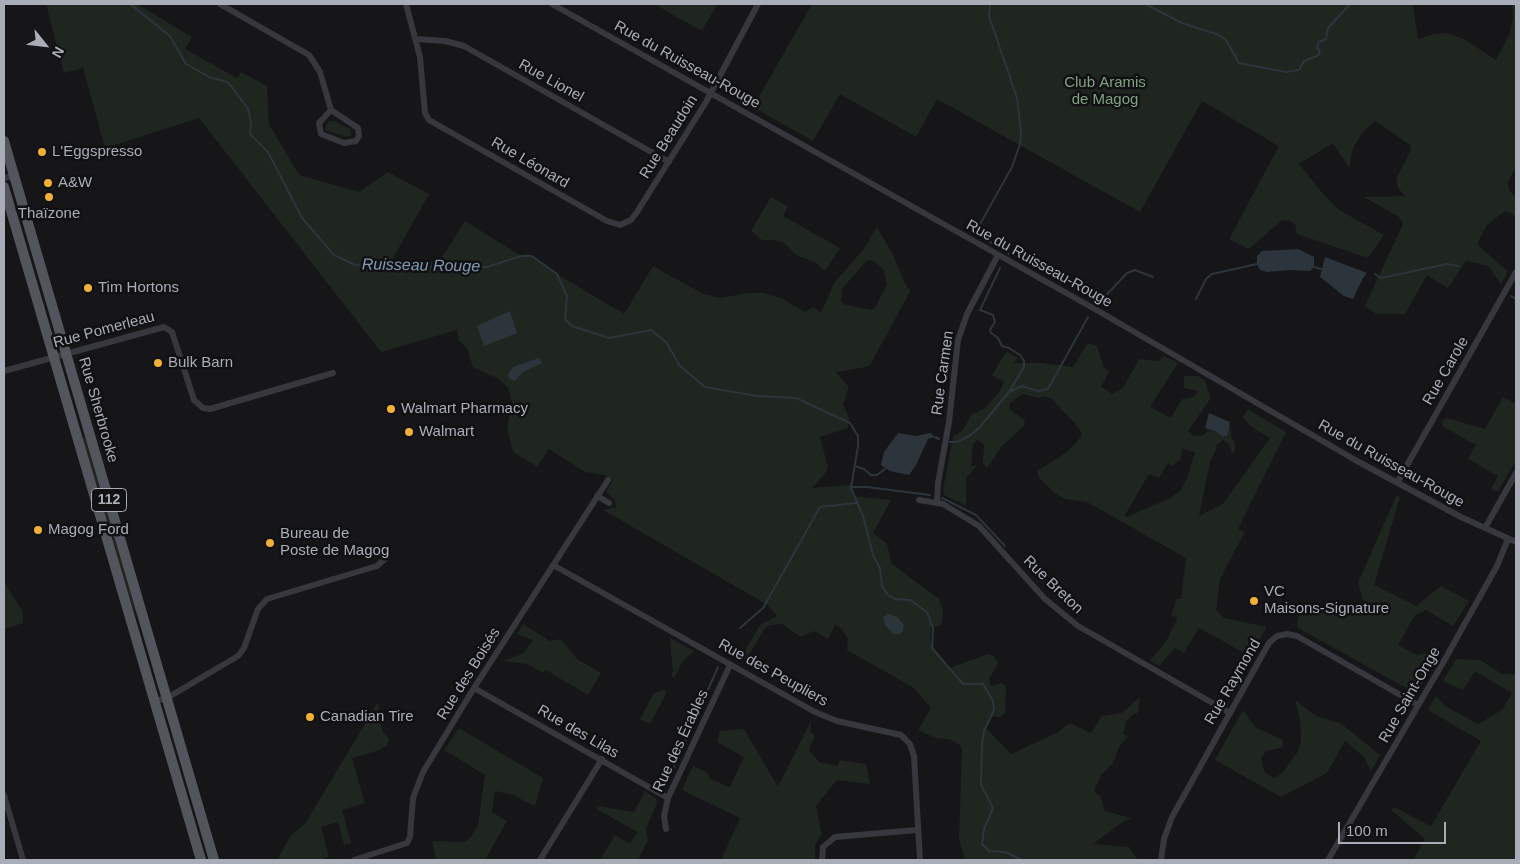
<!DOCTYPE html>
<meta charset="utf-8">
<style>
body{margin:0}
#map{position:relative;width:1520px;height:864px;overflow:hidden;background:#161618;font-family:Arial,sans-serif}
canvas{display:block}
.frame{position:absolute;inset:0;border:5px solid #a8adb8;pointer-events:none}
.north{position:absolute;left:20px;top:20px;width:50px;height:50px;-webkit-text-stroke:4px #111113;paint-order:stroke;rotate:119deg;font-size:14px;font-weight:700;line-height:20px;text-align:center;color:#a8adb8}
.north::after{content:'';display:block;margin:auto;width:18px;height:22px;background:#a8adb8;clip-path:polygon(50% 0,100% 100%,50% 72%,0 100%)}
.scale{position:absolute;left:1338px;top:822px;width:108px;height:22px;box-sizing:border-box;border:2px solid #a8adb8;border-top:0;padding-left:6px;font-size:15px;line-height:18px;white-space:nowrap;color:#a8adb8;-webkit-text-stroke:4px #111113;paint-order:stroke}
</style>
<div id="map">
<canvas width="1520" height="864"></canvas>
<div class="frame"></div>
<div class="north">N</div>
<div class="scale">100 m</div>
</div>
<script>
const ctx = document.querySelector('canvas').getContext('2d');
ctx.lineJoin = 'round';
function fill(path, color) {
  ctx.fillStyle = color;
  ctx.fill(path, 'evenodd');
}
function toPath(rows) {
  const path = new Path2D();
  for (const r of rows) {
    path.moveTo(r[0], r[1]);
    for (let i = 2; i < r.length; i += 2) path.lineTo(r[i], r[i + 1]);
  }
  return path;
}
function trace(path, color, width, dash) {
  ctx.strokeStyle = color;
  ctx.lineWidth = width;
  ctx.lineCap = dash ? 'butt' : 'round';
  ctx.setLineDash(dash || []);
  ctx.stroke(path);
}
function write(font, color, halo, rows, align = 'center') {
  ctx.font = font + ' Arial,sans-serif';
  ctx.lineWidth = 5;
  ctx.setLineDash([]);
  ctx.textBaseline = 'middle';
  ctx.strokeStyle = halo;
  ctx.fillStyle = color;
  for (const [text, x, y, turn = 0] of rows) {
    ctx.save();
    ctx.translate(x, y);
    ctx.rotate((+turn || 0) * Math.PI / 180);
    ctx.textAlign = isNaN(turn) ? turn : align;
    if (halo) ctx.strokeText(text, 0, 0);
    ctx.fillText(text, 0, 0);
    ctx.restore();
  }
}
const green = toPath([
 [46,4,137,4,192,37,185,49,237,78,241,72,267,86,269,124,299,175,359,192,388,172,429,194,392,260,439,262,465,221,521,256,527,254,535,258,557,274,624,314,653,266,703,294,720,298,748,293,763,293,781,298,805,312,813,307,821,313,834,283,863,250,877,227,893,255,906,286,911,290,870,365,866,367,836,372,849,387,843,404,849,418,848,428,820,437,828,467,825,474,812,488,851,485,853,496,891,500,873,533,887,544,892,564,939,599,943,610,942,622,940,626,931,627,930,638,931,644,950,668,988,654,994,656,998,663,989,679,991,686,1002,683,1006,686,1005,712,1000,717,990,716,985,727,1011,754,1058,732,1070,723,1091,733,1102,716,1122,713,1140,697,1138,713,1132,715,1126,722,1123,734,1128,736,1119,747,1113,763,1102,774,1094,791,1100,796,1105,811,1131,818,1120,824,1093,844,1129,847,1138,860,965,860,959,839,962,749,960,745,949,739,936,738,918,730,931,708,914,688,847,650,848,638,841,628,835,625,828,639,814,631,801,637,782,624,770,625,765,628,746,660,741,657,761,624,777,616,768,605,603,510,616,507,615,500,606,492,613,480,605,475,585,472,549,449,537,467,513,452,507,429,512,401,508,388,499,379,473,367,467,348,459,341,457,330,381,352,199,118,105,148,83,68,64,73],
 [867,260,873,261,883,269,887,284,875,308,871,310,846,305,841,301,842,289],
 [654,4,717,4,702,31],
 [812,4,1413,4,1418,39,1433,34,1446,33,1464,39,1496,60,1509,35,1513,19,1512,4,1516,4,1516,167,1508,182,1509,190,1516,198,1516,216,1505,211,1487,225,1477,244,1508,272,1501,284,1488,266,1468,261,1465,262,1448,288,1427,275,1405,314,1376,314,1365,306,1403,224,1399,217,1364,197,1405,196,1398,188,1396,179,1411,150,1410,145,1375,121,1362,133,1353,148,1349,168,1333,143,1299,164,1324,195,1339,210,1384,235,1368,258,1297,234,1295,224,1290,221,1282,220,1249,249,1229,239,1279,146,1202,101,1140,212,937,99,916,137,840,94,813,141,753,107],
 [329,121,335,121,350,129,352,135,348,137,327,131,325,127],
 [771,197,788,206,783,216,840,248,825,271,815,262,796,255,783,242,773,240,762,240,751,231],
 [1088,343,1097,346,1104,368,1109,372,1101,387,1112,394,1123,388,1139,359,1158,361,1164,356,1178,363,1150,407,1171,418,1182,399,1194,397,1198,391,1184,388,1184,376,1198,376,1205,381,1211,398,1188,431,1192,435,1198,436,1204,435,1209,430,1228,435,1231,425,1231,437,1235,443,1235,448,1233,455,1228,443,1223,440,1215,446,1217,447,1210,462,1199,516,1223,504,1270,438,1250,426,1243,417,1248,409,1286,432,1238,529,1245,532,1226,567,1220,580,1217,602,1216,610,1224,618,1267,627,1250,656,1199,628,1184,653,1175,648,1159,666,1150,660,1165,643,1176,622,1177,617,1171,616,1177,599,1181,599,1186,558,1087,502,1065,499,1055,493,1039,478,1037,471,1064,454,1077,442,1082,434,1079,428,1053,400,1045,396,1040,398,1022,394,1009,404,1009,409,1025,420,1024,426,1002,446,987,468,983,463,984,445,978,440,973,443,971,466,977,466,966,478,966,505,945,496,943,490,953,437,962,431,971,415,985,408,1000,391,1004,382,992,375,1004,355,1007,352,1018,358,1013,363,1041,363,1073,367],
 [1182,449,1195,452,1187,478,1181,490,1170,498,1127,517,1125,515,1149,474,1159,478,1168,463,1171,466,1180,460],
 [1503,397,1516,404,1516,460,1498,492,1491,489,1498,476,1468,459,1476,445,1442,426,1442,421,1447,418,1485,429],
 [85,437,139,614,136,615,128,593,82,438],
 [1396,496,1400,497,1374,585,1416,606,1441,586,1469,601,1453,626,1426,610,1415,615,1398,645,1417,655,1442,650,1425,680,1416,690,1410,690,1298,628,1297,622,1299,617,1305,612,1367,612,1358,583],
 [4,582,23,612,23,623,4,629],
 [523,624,550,641,561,639,577,659,601,673,588,695,546,670,543,673,527,664,503,661,524,653,533,640,517,634],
 [670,638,694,651,683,661,674,678,671,676,673,671],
 [1456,659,1480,660,1502,674,1516,674,1516,860,1413,860,1425,839,1391,810,1394,807,1431,826,1481,741,1428,710,1436,696,1445,706,1478,724,1502,710,1512,693,1475,671,1463,690,1443,681],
 [663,690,667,692,650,724,640,719,654,693],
 [1295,700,1316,716,1340,723,1348,729,1380,755,1371,771,1364,757,1345,741,1327,773,1281,797,1215,760,1243,710,1256,728,1282,739,1283,745,1281,748,1266,751,1261,759,1265,773,1274,778,1282,773,1297,753,1301,742,1300,719],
 [378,702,382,730,389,739,387,745,380,750,352,758,365,803,342,810,351,843,344,845,338,822,321,827,329,857,318,860,277,860,291,835,305,824],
 [811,721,810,732,815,736,809,750,819,762,837,766,840,760,866,764,870,784,837,780,816,806,822,834,815,845,815,860,721,860,740,818,682,790,693,766,708,773,710,779,730,787,744,757,717,742,720,731,744,729,778,787],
 [459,728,543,778,535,806,513,795,495,791,492,812,507,821,485,860,436,860,432,841,465,842,472,836,478,825,485,775,444,750],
 [645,791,656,799,657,803,646,829,648,840,638,860,600,860,615,835,630,844,637,832,597,809,597,806,634,812]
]);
const water = toPath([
 [1298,249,1314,257,1314,267,1310,271,1290,270,1267,272,1260,270,1257,264,1257,256,1262,251],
 [1325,257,1367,273,1363,278,1353,299,1344,296,1320,277],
 [510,311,517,333,484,346,477,326],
 [539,358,542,363,540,364,523,372,515,381,509,379,508,374,513,367],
 [1209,413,1230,422,1228,435,1223,437,1215,431,1205,428],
 [898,433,917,436,930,433,935,437,928,439,916,465,909,475,890,471,881,465,884,452],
 [889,614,897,617,904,625,903,631,900,634,893,634,885,625,883,617]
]);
const stream = toPath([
 [130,4,170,36,186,64,209,77,227,82,232,87,248,109,251,122,250,134,268,152,302,218,334,255,355,265,457,267,487,267,521,256,532,256,557,274,567,296,565,319,572,326,609,338,651,330,666,342,680,366,705,387,757,396,796,398,850,423,858,436,858,446,851,488,863,516,873,555,880,568,882,586,888,595,895,599,910,600,927,612,933,628,932,648,963,684,983,684,993,701,994,710,984,731,982,744,981,785,993,808,984,829,982,844,989,851,1005,852,1022,860],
 [1145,4,1182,23,1219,35,1226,40,1239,63,1286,72,1299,70,1304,61,1317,56,1320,53,1317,47,1319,42,1326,39,1328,28,1350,4],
 [975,233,1012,167,1020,144,1021,132,1017,98,989,16,990,4],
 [987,240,1009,254],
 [1314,267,1321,269],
 [1375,274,1381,278,1447,264,1458,266],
 [1511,296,1516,299],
 [1196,299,1206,279,1212,274,1257,264],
 [1097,305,1127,273,1135,270,1153,277],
 [1009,392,1022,386,1038,391,1048,389,1088,317],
 [935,437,939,439],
 [950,442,957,442,971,435,980,427,1009,392,1024,367,1024,361,1020,355,1009,348,1002,346,998,338,991,333,990,330,995,322,993,315,980,310,1000,268],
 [855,466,864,469,871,475,877,475,885,469],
 [851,487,867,487,930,495],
 [942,498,976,515,1005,546],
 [740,628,763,608,820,507,856,503],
 [726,653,728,648],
 [669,778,718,667]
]);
const minor = toPath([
 [220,4,309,55,320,72,331,110,358,128,359,136,356,141,344,143,321,134,319,123,331,110],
 [406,4,420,57,425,113,429,120,607,221,620,225,631,220,637,212,706,102,758,4],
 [552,4,1100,312,1357,461,1461,517,1516,542],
 [416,39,445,41,464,46,669,162],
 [4,178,14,176],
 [4,371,164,327,172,332,194,400,203,408,210,409,333,373],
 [1397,483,1516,272],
 [597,496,609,503],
 [919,500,943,504,979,526,1045,599,1078,626,1230,713],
 [937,502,938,483,949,422,958,340,967,314,998,255],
 [1485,528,1516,473],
 [553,565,815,712,837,721,901,735,910,744,914,756,920,860],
 [474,688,668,798],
 [155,701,167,698,238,656,244,648,258,609,267,599,377,566,385,559],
 [4,795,23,860],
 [666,829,664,816,668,798,730,665],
 [354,860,407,843,410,837,413,798,423,772,474,688,608,480],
 [540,860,602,759],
 [822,860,823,847,835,837,917,830],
 [1161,860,1164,839,1172,817,1269,643,1277,636,1287,634,1297,636,1418,705],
 [1328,860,1444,661,1497,566,1508,539]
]);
const primary = toPath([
 [4,141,214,860],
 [4,187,201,860]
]);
const markers = [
 [42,152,5,"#f2b134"],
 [48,183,5,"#f2b134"],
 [49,197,5,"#f2b134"],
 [88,288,5,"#f2b134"],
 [158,363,5,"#f2b134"],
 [391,409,5,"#f2b134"],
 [409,432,5,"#f2b134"],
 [38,530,5,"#f2b134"],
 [270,543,5,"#f2b134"],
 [1254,601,5,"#f2b134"],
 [310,717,5,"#f2b134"]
];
const shields = [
 [109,500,35]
];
const shieldNames = [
 ["112",109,500]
];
const streetNames = [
 ["Rue du Ruisseau-Rouge",687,65,29],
 ["Rue Lionel",551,81,29],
 ["Rue Beaudoin",669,137,-58],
 ["Rue Léonard",530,163,30],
 ["Rue du Ruisseau-Rouge",1039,264,29],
 ["Rue Pomerleau",104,330,-15],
 ["Rue Carole",1446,371,-60],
 ["Rue Carmen",943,373,-82],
 ["Rue Sherbrooke",98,410,74],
 ["Rue du Ruisseau-Rouge",1391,464,29],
 ["Rue Breton",1053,585,44],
 ["Rue des Peupliers",773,673,29],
 ["Rue des Boisés",469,674,-58],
 ["Rue Raymond",1233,682,-60],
 ["Rue Saint-Onge",1410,695,-60],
 ["Rue des Lilas",578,732,30],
 ["Rue des Érables",681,741,-65]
];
const parkNames = [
 ["Club Aramis",1105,83],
 ["de Magog",1105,100]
];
const poiNames = [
 ["L'Eggspresso",52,152],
 ["A&W",58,183],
 ["Thaïzone",49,214,"center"],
 ["Tim Hortons",98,288],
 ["Bulk Barn",168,363],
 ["Walmart Pharmacy",401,409],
 ["Walmart",419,432],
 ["Magog Ford",48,530],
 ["Bureau de",280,534],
 ["Poste de Magog",280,551],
 ["VC",1264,592],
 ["Maisons-Signature",1264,609],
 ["Canadian Tire",320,717]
];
const waterNames = [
 ["Ruisseau Rouge",421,266,1]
];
fill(green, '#1e261f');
fill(water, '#2c353c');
trace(stream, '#2c353c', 2);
trace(minor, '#37383d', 6);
trace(primary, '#53555c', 10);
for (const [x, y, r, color] of markers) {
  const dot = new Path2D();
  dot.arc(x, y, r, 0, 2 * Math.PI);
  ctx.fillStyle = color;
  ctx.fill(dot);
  trace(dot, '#111113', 2);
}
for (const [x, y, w] of shields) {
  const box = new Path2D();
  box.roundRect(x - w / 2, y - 11.5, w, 23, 4);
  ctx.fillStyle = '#111113';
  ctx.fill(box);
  trace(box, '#a8adb8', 1);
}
write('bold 14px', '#a8adb8', null, shieldNames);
write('15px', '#a8adb8', '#111113', streetNames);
write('15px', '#7fa381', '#111113', parkNames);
write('15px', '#a8adb8', '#111113', poiNames, 'left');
write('italic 16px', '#7f9bb3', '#111113', waterNames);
</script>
